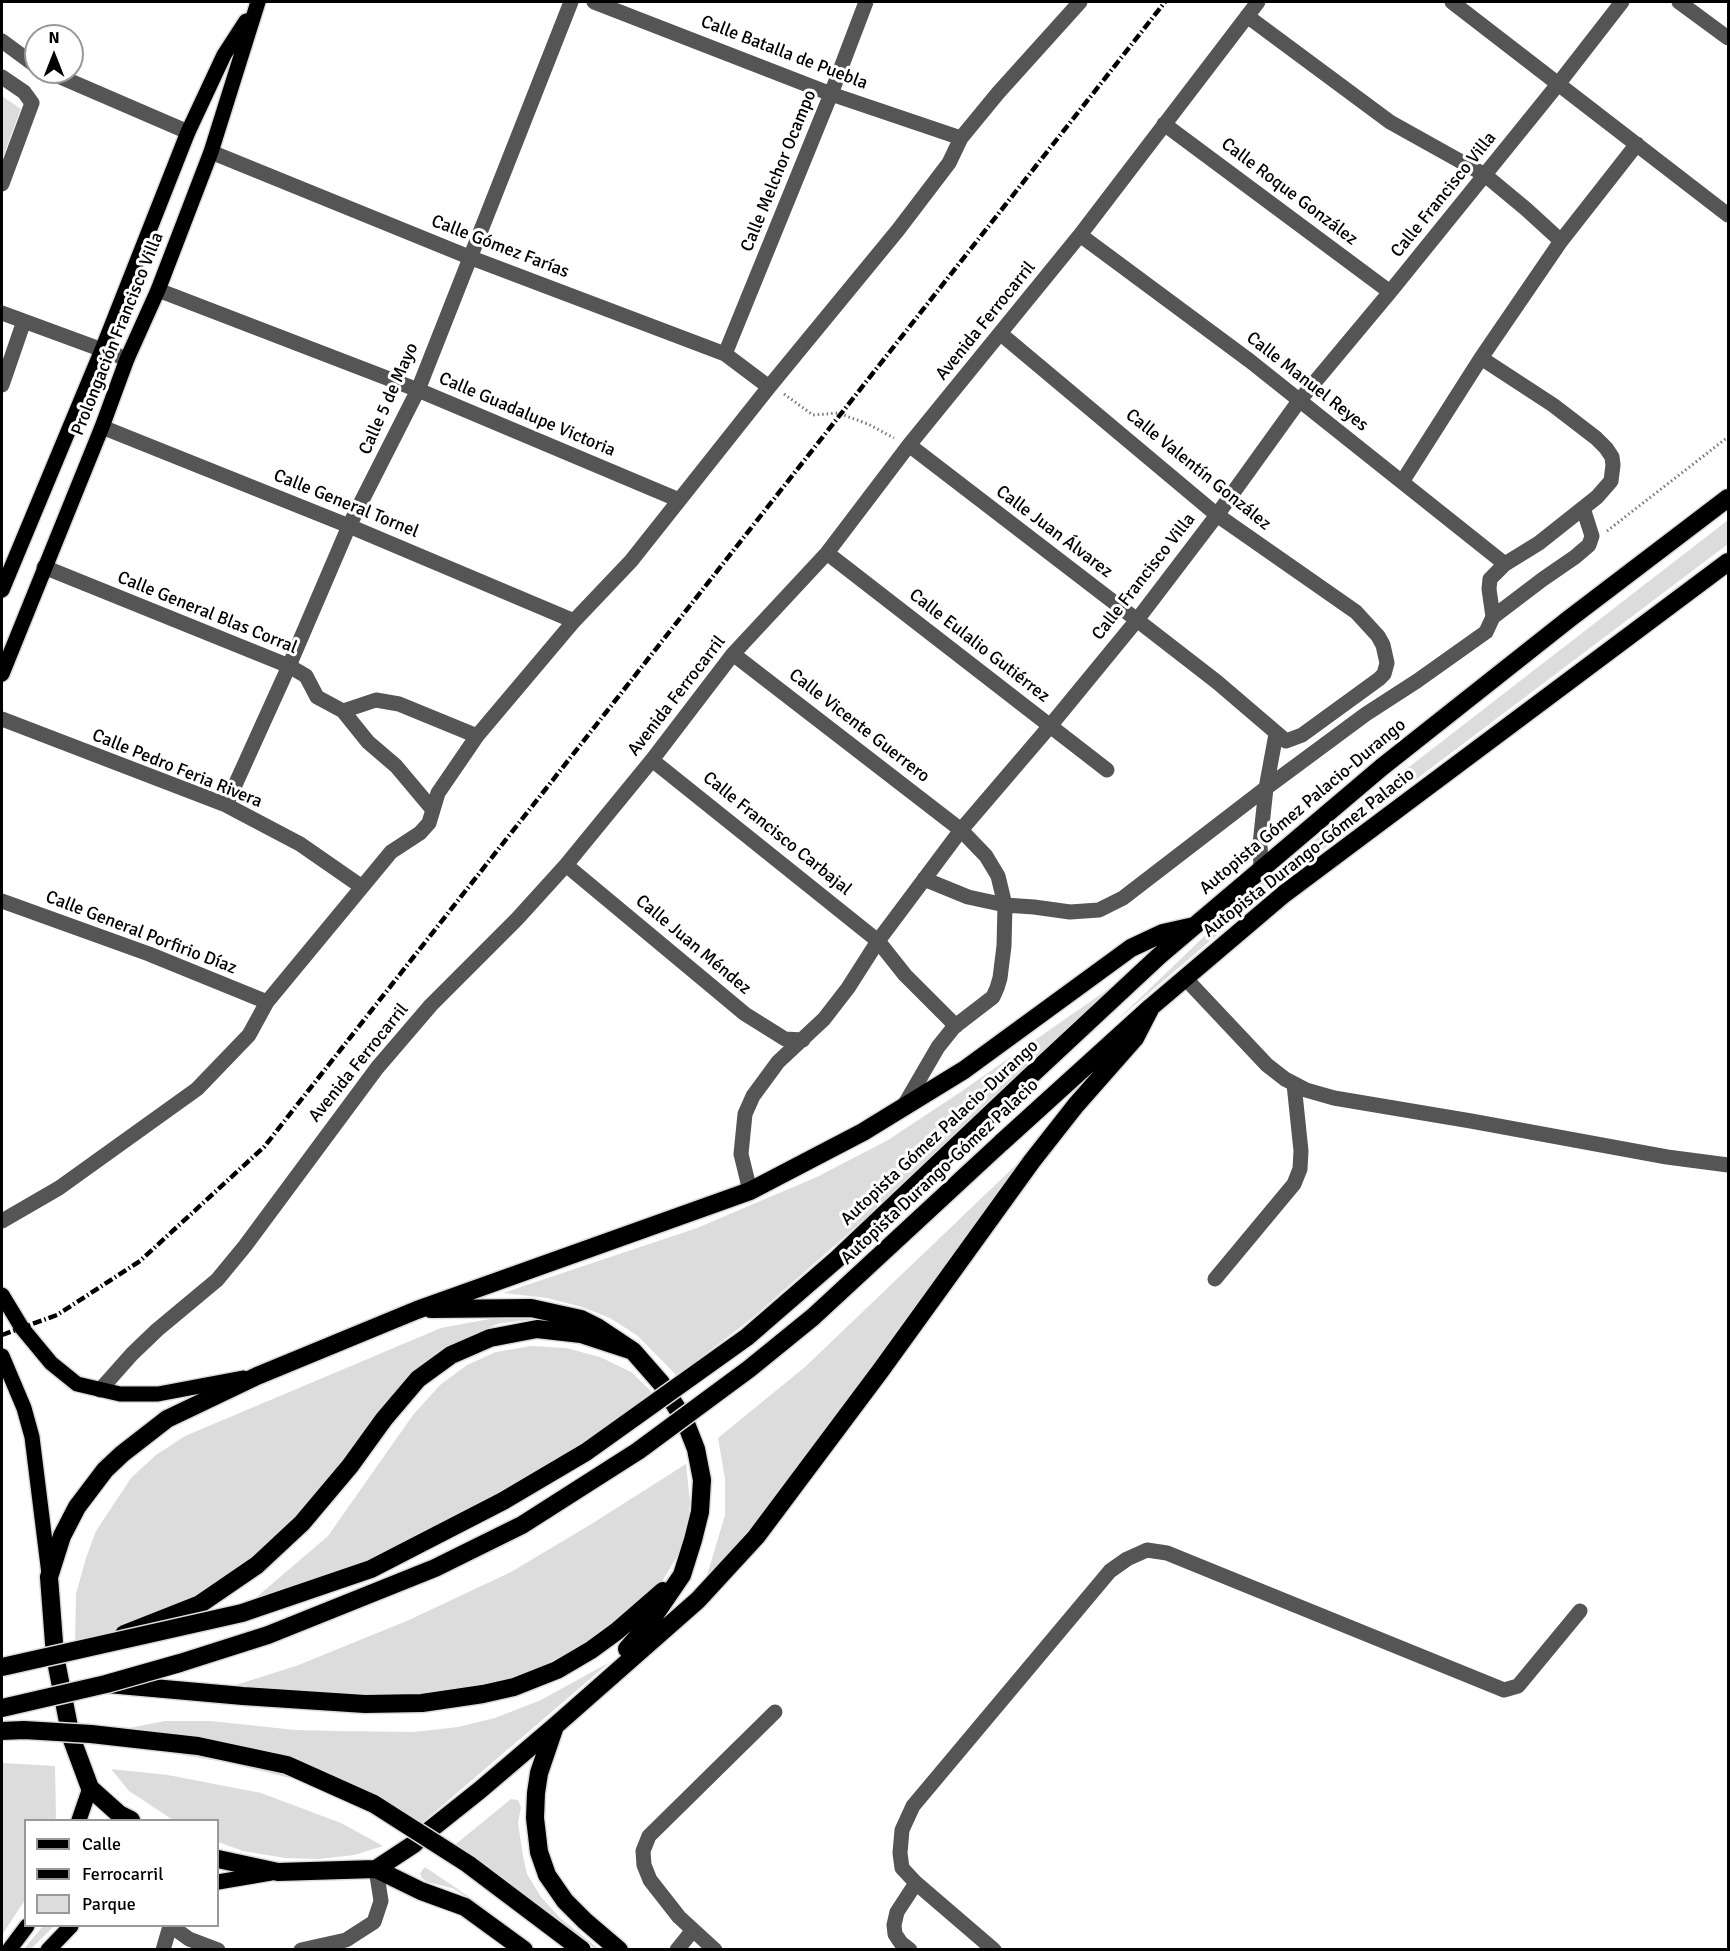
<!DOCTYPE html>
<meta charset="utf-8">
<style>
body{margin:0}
#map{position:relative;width:1730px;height:1951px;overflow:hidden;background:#fff;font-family:Signika,sans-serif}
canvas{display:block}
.frame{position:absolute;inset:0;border:3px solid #000;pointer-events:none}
.legend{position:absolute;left:24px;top:1819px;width:195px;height:108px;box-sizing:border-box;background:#fff;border:2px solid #999;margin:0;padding:8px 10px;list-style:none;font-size:18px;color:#000}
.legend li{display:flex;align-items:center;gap:12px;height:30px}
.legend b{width:30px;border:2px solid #999}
.north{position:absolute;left:24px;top:24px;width:60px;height:60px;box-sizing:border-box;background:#fff;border:2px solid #999;border-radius:50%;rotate:0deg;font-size:16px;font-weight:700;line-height:24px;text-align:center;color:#000}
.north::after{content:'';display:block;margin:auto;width:21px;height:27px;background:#000;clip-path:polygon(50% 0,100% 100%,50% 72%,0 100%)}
</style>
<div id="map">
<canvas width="1730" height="1951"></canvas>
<div class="frame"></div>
<ul class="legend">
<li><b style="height:8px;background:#000"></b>Calle</li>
<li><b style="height:8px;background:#000"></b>Ferrocarril</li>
<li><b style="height:16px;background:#dcdcdc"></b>Parque</li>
</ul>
<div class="north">N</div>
</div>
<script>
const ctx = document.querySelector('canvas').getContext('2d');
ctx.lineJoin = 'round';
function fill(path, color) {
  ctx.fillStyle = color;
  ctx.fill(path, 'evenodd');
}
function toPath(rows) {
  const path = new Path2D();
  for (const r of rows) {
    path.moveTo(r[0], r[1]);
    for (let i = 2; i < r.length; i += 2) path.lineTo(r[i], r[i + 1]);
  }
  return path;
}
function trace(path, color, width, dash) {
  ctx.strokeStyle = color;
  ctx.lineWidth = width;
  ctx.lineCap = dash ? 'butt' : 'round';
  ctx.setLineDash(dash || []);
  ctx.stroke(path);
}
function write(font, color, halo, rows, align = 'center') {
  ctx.font = font + ' Signika,sans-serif';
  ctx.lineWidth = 6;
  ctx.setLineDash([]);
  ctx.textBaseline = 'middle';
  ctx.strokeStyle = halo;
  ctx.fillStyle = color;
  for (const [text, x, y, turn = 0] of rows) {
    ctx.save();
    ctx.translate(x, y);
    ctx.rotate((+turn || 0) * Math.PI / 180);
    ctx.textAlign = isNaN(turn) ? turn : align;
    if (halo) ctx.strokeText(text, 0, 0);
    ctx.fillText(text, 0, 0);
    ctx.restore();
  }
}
const green = toPath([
 [2,96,21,109,2,160],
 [1728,520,1728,544,1272,888,1115,1022,1263,880],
 [1130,974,900,1188,751,1319,677,1376,638,1336,610,1318,582,1307,547,1298,503,1293,697,1228,817,1177,888,1140,956,1095],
 [1038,1144,766,1514,703,1589,725,1515,725,1479,718,1438,805,1367],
 [506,1316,535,1319,497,1324,453,1344,304,1514,252,1564,157,1621,75,1645,76,1594,86,1558,96,1531,131,1478,156,1455,185,1436,441,1328],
 [531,1346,566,1348,600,1357,631,1372,654,1394,545,1467,432,1533,323,1582,231,1619,328,1536,413,1415,440,1385,467,1365,496,1352],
 [686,1464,690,1502,688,1526,678,1555,661,1583,608,1634,526,1677,447,1700,207,1694,296,1666,409,1620,511,1572,593,1523],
 [610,1662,410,1833,363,1807,315,1784,224,1762,139,1748,124,1729,165,1721,211,1721,295,1730,335,1731,414,1732,458,1727,495,1718,541,1700],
 [2,1763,55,1766,56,1817,55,1820,26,1820,25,1900,2,1935],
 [111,1769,168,1775,261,1793,341,1823,383,1846,354,1855,319,1859,285,1858,243,1851,218,1842,218,1820,173,1820,129,1791],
 [511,1799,518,1800,521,1807,518,1823,523,1856,527,1874,541,1897,560,1918,599,1949,595,1949,524,1894,451,1848],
 [425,1867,487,1909,452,1888,427,1882,422,1878,420,1873],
 [43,1926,54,1926,31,1949,24,1949]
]);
const path = toPath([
 [784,394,813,415,838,413,868,424,894,438],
 [1607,531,1728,437]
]);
const minor = toPath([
 [594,2,831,94,961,138],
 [1452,2,1728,215],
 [1679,2,1728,38],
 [1247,16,1390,122,1485,175,1526,209,1561,241],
 [2,41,36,66],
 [49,72,188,132],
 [2,77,24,92,32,103,2,184],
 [1164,124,1390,292],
 [211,152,469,257,725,354,769,387],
 [1080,235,1250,361,1505,564],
 [158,290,418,390,679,500],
 [2,313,127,359],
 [725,354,831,94,866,2],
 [2,385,24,321],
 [102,427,349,526,574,621],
 [909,445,1137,620,1217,682,1286,741,1302,735,1379,679,1384,674,1387,663,1383,645,1378,636,1356,612,1217,515,1001,334],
 [1402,482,1481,358,1561,241,1637,144],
 [827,553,1107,770],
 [44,567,289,666,306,676,317,697,343,711,376,700,399,704,477,736],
 [1493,617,1543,579,1575,557,1589,545,1592,536,1583,508],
 [733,654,961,830,986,856,998,876,1005,905,1004,946,1000,978,997,988,993,997,954,1027,938,1047,902,1109],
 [343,711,368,742,396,766,433,810],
 [2,719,226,805,300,844,362,887],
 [652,760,878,941,905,975,956,1026],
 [226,805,289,666,349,526,418,390,571,2],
 [566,865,745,1014,785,1039,803,1040],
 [1261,868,1260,844,1266,788,1276,734],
 [924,879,968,897,1005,905,1034,907,1070,912,1099,910,1123,898,1266,788,1366,714,1417,681,1486,632,1493,617,1489,589,1490,579,1505,564,1539,543,1597,497,1611,481,1613,465,1612,457,1606,448,1596,438,1553,405,1481,358],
 [2,901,149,954,267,1002],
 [1185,978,1267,1065,1285,1079,1306,1090,1334,1098,1471,1121,1667,1157,1728,1165],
 [750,1191,741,1154,745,1114,753,1096,778,1062,824,1019,848,988,878,941,961,830,1050,726,1137,620,1217,515,1299,401,1390,292,1559,83,1622,2],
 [2,1221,59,1188,197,1089,249,1035,267,1002,391,852,420,833,429,823,438,793,477,736,574,621,631,561,769,387,898,230,949,163,961,138,998,93,1080,2],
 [1215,1279,1294,1184,1300,1169,1301,1151,1294,1084],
 [100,1390,132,1354,157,1330,217,1280,245,1246,377,1068,431,1005,517,919,566,865,652,760,733,654,827,553,909,445,1080,235,1258,2],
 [171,1926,189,1939,218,1950],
 [163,1950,170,1926],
 [301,1950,346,1940,374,1922,381,1901,376,1869],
 [677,1950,693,1930],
 [715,1950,679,1917,650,1880,644,1865,643,1851,649,1836,775,1712],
 [910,1950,901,1943,895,1934,894,1925,897,1912,916,1883],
 [994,1950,916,1883,902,1868,900,1853,902,1830,913,1806,1110,1571,1127,1559,1147,1550,1167,1553,1504,1690,1518,1686,1580,1611]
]);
const major = toPath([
 [2,590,102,350,188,132,224,55,246,21],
 [2,674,102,427,127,359,158,290,211,152,258,2],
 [2,1295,22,1328,51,1363,77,1384,120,1394,158,1394,243,1378],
 [2,1356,24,1408,32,1437,49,1574],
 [79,1820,90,1788],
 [218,1882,271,1873],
 [9,1950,27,1926],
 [48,1950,71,1926]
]);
const highway = toPath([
 [1027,1079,1159,956,1382,767,1569,619,1728,498],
 [1001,1143,1151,1007,1284,894,1728,562],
 [431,1309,531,1308,581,1319,597,1327,633,1351,661,1383,685,1421,696,1449,702,1480,700,1512,693,1540,682,1575,648,1625,627,1649],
 [124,1634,200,1604,257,1565,302,1523,350,1466,384,1419,418,1379,451,1355,490,1338,537,1329,581,1334,633,1351],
 [108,1684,243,1696,365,1704,422,1703,483,1694,514,1687,557,1670,591,1650,617,1631,663,1591],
 [555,1726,539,1773,536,1793,535,1818,539,1852,547,1875,565,1901,585,1921,619,1950],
 [131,1820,119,1814,90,1788,71,1737,55,1656,49,1577,62,1536,77,1507,105,1470,122,1454,167,1419,257,1376,417,1310,750,1191,863,1132,964,1070,1131,948,1163,933,1194,926],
 [218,1859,278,1872,376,1869,421,1891,465,1907,524,1950],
 [376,1869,414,1844,421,1837,480,1790,555,1726,698,1600,756,1537,881,1370,1032,1161,1076,1105,1135,1038,1151,1007]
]);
const rail = toPath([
 [2,1335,57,1315,140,1261,264,1147,1165,2]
]);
const highwayBridge = toPath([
 [2,1667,242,1613,371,1569,503,1501,586,1452,747,1337,837,1259,1027,1079],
 [2,1708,106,1684,180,1663,268,1635,435,1568,522,1525,638,1451,749,1369,813,1317,1001,1143],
 [2,1731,24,1730,91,1734,198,1746,287,1765,374,1804,468,1864,582,1950]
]);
const streetNames = [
 ["Calle Batalla de Puebla",784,53,21],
 ["Calle Melchor Ocampo",779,171,-68],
 ["Calle Roque González",1289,192,37],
 ["Calle Francisco Villa",1444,195,-51],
 ["Calle Gómez Farías",500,247,21],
 ["Avenida Ferrocarril",986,321,-51],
 ["Prolongación Francisco Villa",118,334,-68],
 ["Calle Manuel Reyes",1307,382,38],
 ["Calle 5 de Mayo",389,399,-66],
 ["Calle Guadalupe Victoria",527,415,23],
 ["Calle Valentín González",1198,470,39],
 ["Calle General Tornel",346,504,22],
 ["Calle Juan Álvarez",1054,532,37],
 ["Calle Francisco Villa",1144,577,-52],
 ["Calle General Blas Corral",207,613,22],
 ["Calle Eulalio Gutiérrez",979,646,38],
 ["Avenida Ferrocarril",677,696,-52],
 ["Calle Vicente Guerrero",859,726,38],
 ["Calle Pedro Feria Rivera",177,769,22],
 ["Autopista Gómez Palacio-Durango",1303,807,-40],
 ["Calle Francisco Carbajal",777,834,39],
 ["Autopista Durango-Gómez Palacio",1309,853,-38],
 ["Calle General Porfirio Díaz",141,933,21],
 ["Calle Juan Méndez",693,945,40],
 ["Avenida Ferrocarril",359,1063,-51],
 ["Autopista Gómez Palacio-Durango",940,1133,-43],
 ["Autopista Durango-Gómez Palacio",940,1172,-43]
];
fill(green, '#dcdcdc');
trace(major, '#dbdbdb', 18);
trace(highway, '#dbdbdb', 21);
trace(path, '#777', 3, [1.5, 3]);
trace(minor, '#555', 15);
trace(major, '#000', 15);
trace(highway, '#000', 18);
trace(rail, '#000', 4.5, [9, 3, 1.5, 3]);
trace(highwayBridge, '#dbdbdb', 21, []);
trace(highwayBridge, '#000', 18);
write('18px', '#000', '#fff', streetNames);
</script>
